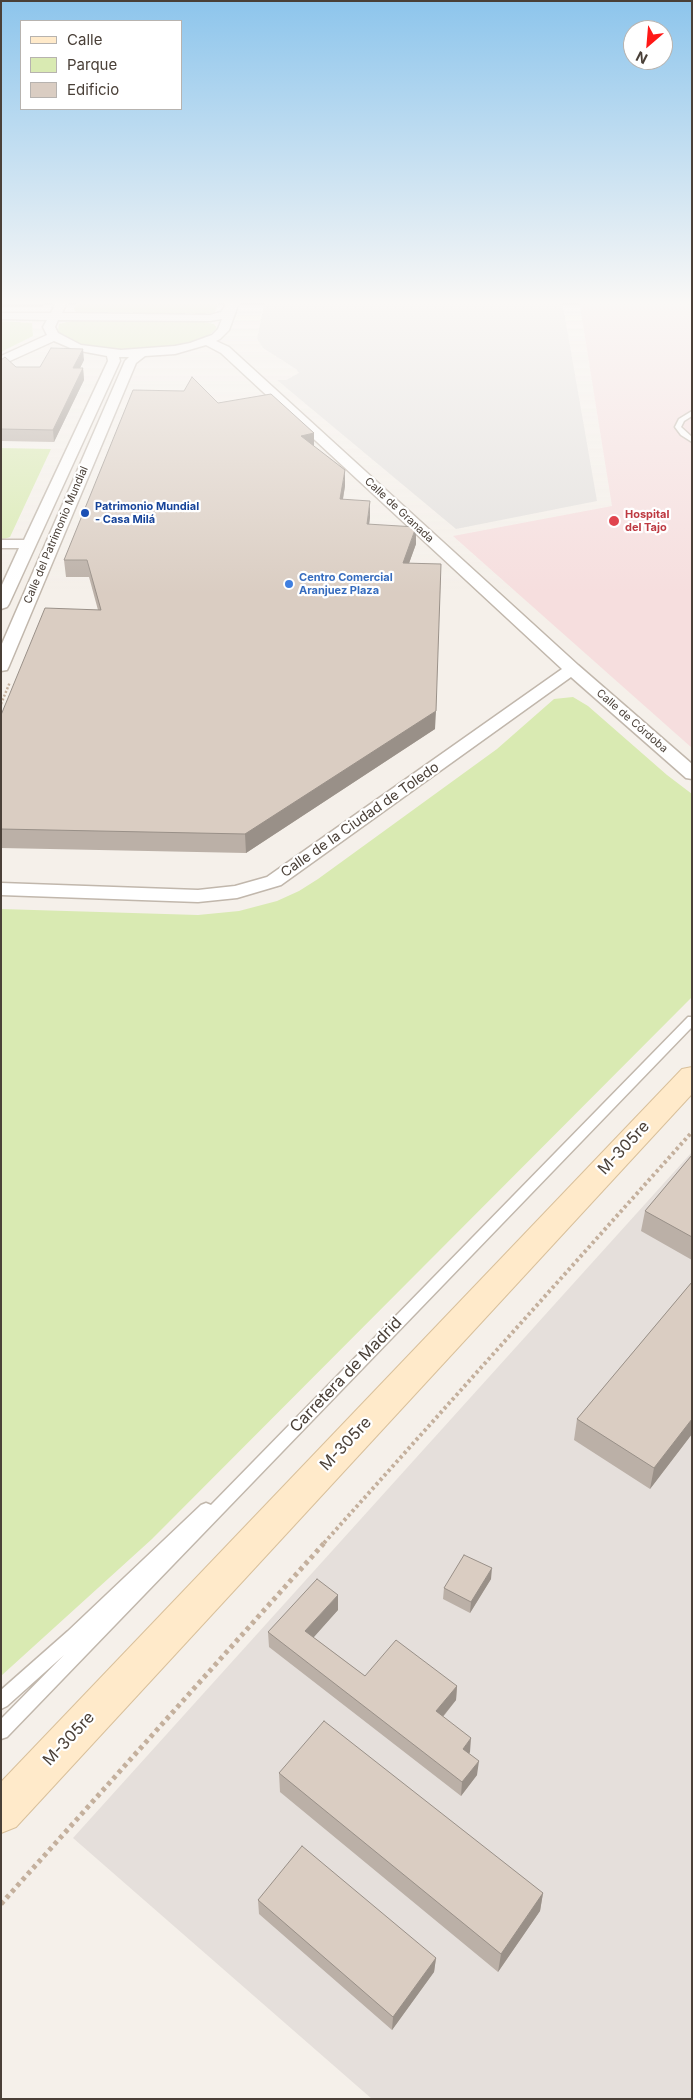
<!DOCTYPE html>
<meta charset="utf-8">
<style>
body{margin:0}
#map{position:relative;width:693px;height:2100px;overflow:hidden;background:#f5f0ea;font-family:Inter,sans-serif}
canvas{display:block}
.frame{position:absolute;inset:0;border:2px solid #4a4038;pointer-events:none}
.legend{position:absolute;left:20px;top:20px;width:162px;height:90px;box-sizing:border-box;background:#fff;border:1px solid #b7b3af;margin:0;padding:6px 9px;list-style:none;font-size:15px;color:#4a4038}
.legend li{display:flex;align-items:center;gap:10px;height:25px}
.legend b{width:25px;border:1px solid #b7b3af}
.north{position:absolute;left:623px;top:20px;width:50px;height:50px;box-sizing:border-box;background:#fff;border:1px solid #b7b3af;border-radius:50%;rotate:207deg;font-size:14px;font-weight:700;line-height:20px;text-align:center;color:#4a4038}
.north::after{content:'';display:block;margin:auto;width:18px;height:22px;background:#ff1817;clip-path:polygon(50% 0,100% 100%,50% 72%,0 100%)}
</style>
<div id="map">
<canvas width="693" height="2100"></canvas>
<div class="frame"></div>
<ul class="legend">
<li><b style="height:6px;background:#ffeaca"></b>Calle</li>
<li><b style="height:14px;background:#d9eab2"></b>Parque</li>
<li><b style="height:14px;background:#dacdc2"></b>Edificio</li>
</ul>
<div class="north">N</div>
</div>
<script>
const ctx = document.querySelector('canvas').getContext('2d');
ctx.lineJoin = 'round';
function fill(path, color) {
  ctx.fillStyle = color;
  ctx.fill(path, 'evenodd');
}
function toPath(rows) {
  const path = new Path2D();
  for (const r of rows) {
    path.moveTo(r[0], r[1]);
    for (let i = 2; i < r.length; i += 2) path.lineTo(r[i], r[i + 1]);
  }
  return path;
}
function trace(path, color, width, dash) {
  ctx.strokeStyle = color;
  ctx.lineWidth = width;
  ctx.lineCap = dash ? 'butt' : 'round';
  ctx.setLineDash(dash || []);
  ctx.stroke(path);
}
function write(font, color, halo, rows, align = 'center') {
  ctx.font = font + ' Inter,sans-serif';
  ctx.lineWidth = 4.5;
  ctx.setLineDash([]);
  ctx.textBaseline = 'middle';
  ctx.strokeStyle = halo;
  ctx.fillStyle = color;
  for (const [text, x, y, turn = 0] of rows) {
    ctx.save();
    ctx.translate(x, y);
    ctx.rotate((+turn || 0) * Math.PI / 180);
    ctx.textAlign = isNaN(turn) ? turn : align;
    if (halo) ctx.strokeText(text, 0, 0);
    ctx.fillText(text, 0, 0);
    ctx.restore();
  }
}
const industrial = toPath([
 [692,1152,692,2099,372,2099,73,1838]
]);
const medical = toPath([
 [579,300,692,300,692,748,453,536,612,506]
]);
const green = toPath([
 [79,300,219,300,215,312,207,314,76,312,74,309],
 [79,319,204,322,214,324,217,328,207,337,184,346,147,351,104,350,78,344,60,335,58,330,59,324],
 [1,321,32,323,33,336,1,352],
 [1,448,51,449,10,537,4,539,1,539],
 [573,697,588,706,667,775,692,794,692,997,152,1539,1,1676,1,909,198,915,239,911,277,901,299,891,318,879,497,749,554,699]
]);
const parking = toPath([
 [265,300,562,300,597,501,456,529,277,380,286,380,299,373,296,369,263,348,257,339]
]);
const pathFar2 = toPath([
 [1,704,10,682]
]);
const pathFar1 = toPath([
 [324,1543,692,1132]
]);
const path = toPath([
 [1,1904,326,1541]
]);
const service = toPath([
 [692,411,692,416,684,421,681,427,692,437,692,442,681,435,675,427,679,419,692,411],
 [688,1017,692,1017,692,1027,7,1737,1,1739,1,1719,64,1655,7,1706,1,1709,1,1690,68,1631,201,1505,206,1503,211,1505,688,1017]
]);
const minor = toPath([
 [57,300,68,300,62,313,210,315,221,312,229,300,240,300,229,330,220,339,216,341,229,347,578,665,692,764,692,779,686,778,571,677,281,885,237,898,198,902,1,895,1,883,198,890,235,886,267,877,562,669,221,353,206,345,175,354,145,356,136,363,9,666,7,670,1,671,1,646,125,361,129,357,119,357,120,361,9,604,7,607,1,609,1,587,19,548,1,548,1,540,24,540,108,361,107,356,75,350,54,341,1,365,1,356,47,335,43,327,47,320,1,319,1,313,51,313,57,300],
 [222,319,218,329,212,335,190,343,175,346,121,350,81,345,58,333,55,327,58,320,210,321,222,319]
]);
const secondary = toPath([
 [692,1067,692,1094,16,1827,1,1833,1,1782,682,1069,692,1067]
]);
const wall = toPath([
 [1,300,46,300,42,307,1,307],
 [1,360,16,367,40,367,84,360,80,368,83,368,84,380,54,442,1,441],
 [218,403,314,433,314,446,345,486,343,499,370,517,369,524,416,544,409,563,435,729,246,853,1,848,1,715,98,610,89,577,66,577,64,560],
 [692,1155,692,1260,641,1231,645,1211],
 [692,1282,692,1434,650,1489,574,1440,577,1419],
 [491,1579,470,1613,443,1599,444,1588],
 [338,1610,313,1637,365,1676,457,1686,456,1700,443,1717,470,1752,469,1754,477,1775,461,1796,269,1647,268,1632],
 [279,1773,543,1893,540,1911,498,1972,280,1792],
 [258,1900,436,1958,434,1972,392,2030,259,1914]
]);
const shadedWall = toPath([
 [41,300,46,300,42,307],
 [83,349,84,360,74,380,73,368],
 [83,368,84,380,54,442,53,430],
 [314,433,314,449,301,436],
 [345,470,345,486,340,516,340,499],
 [370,501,370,517,367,541,367,524],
 [416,527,416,544,403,580,403,563],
 [436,711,435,729,246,853,245,834],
 [692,1419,692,1434,650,1489,654,1468],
 [492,1568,491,1579,470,1613,471,1602],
 [338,1595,338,1610,306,1646,305,1631],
 [457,1686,456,1700,435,1726,436,1711],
 [471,1738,470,1752,461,1764,463,1749],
 [479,1761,477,1775,461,1796,462,1782],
 [543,1893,540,1911,498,1972,501,1954],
 [436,1958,434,1972,392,2030,393,2017]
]);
const building = toPath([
 [51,348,83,349,73,368,83,368,53,430,1,429,1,360,5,357,16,367,40,367,51,348],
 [192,377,218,403,271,394,314,433,301,436,345,470,340,499,370,501,367,524,416,527,403,563,441,564,436,711,245,834,1,829,1,715,45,608,101,610,87,560,64,560,133,390,184,391,192,377],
 [692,1155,692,1237,645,1211,692,1155],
 [692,1282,692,1419,654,1468,577,1419,692,1282],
 [464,1555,492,1568,471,1602,444,1588,464,1555],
 [317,1579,338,1595,305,1631,365,1676,396,1640,457,1686,436,1711,471,1738,463,1749,479,1761,462,1782,268,1632,317,1579],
 [324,1721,543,1893,501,1954,279,1773,324,1721],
 [302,1846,436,1958,393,2017,258,1900,302,1846]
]);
const markers = [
 [85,513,5,"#1a4fb4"],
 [614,521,6,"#e0444e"],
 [289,584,5,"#3f7fe0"]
];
const farTransitnames = [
 ["Patrimonio Mundial",95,507],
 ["- Casa Milá",95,520]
];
const farStreetnames = [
 ["Calle de Granada",399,510,43],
 ["Calle del Patrimonio Mundial",56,535,-67],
 ["Calle de Córdoba",632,721,41]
];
const farHealthnames = [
 ["Hospital",625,515],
 ["del Tajo",625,528]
];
const farShopnames = [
 ["Centro Comercial",299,578],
 ["Aranjuez Plaza",299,591]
];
const streetNames = [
 ["Calle de la Ciudad de Toledo",360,820,-35]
];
const nearStreetnames = [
 ["M-305re",624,1148,-47],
 ["Carretera de Madrid",346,1375,-46],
 ["M-305re",346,1444,-47],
 ["M-305re",69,1739,-47]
];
fill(industrial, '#e5dfdb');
fill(medical, '#f6dede');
fill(green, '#d9eab2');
fill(parking, '#e4e1de');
trace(service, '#c1b7ac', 3);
trace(minor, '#c1b7ac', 3);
trace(secondary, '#d9c09b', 2);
trace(pathFar2, '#c4b09d', 2.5, [2, 2]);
trace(pathFar1, '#c4b09d', 4, [3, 3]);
trace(path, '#c4b09d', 5, [4, 4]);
fill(service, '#fff');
fill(minor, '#fff');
fill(secondary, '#ffeaca');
fill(wall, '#bbb0a7');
fill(shadedWall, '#999088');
fill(building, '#dacdc2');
trace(building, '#999088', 1);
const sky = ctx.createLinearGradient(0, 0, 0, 594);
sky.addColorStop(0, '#8dc5ec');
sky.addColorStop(0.51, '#faf8f6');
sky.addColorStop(1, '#faf8f600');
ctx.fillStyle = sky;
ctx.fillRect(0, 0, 693, 594);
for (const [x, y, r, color] of markers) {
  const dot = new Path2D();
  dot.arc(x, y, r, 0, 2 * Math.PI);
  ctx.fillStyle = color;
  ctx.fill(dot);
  trace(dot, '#fff', 2);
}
write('bold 11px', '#164399', '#fff', farTransitnames, 'left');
write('11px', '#4a4038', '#fff', farStreetnames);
write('bold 11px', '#be3a42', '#fff', farHealthnames, 'left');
write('bold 11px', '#366cbe', '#fff', farShopnames, 'left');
write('14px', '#4a4038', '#fff', streetNames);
write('16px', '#4a4038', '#fff', nearStreetnames);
</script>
